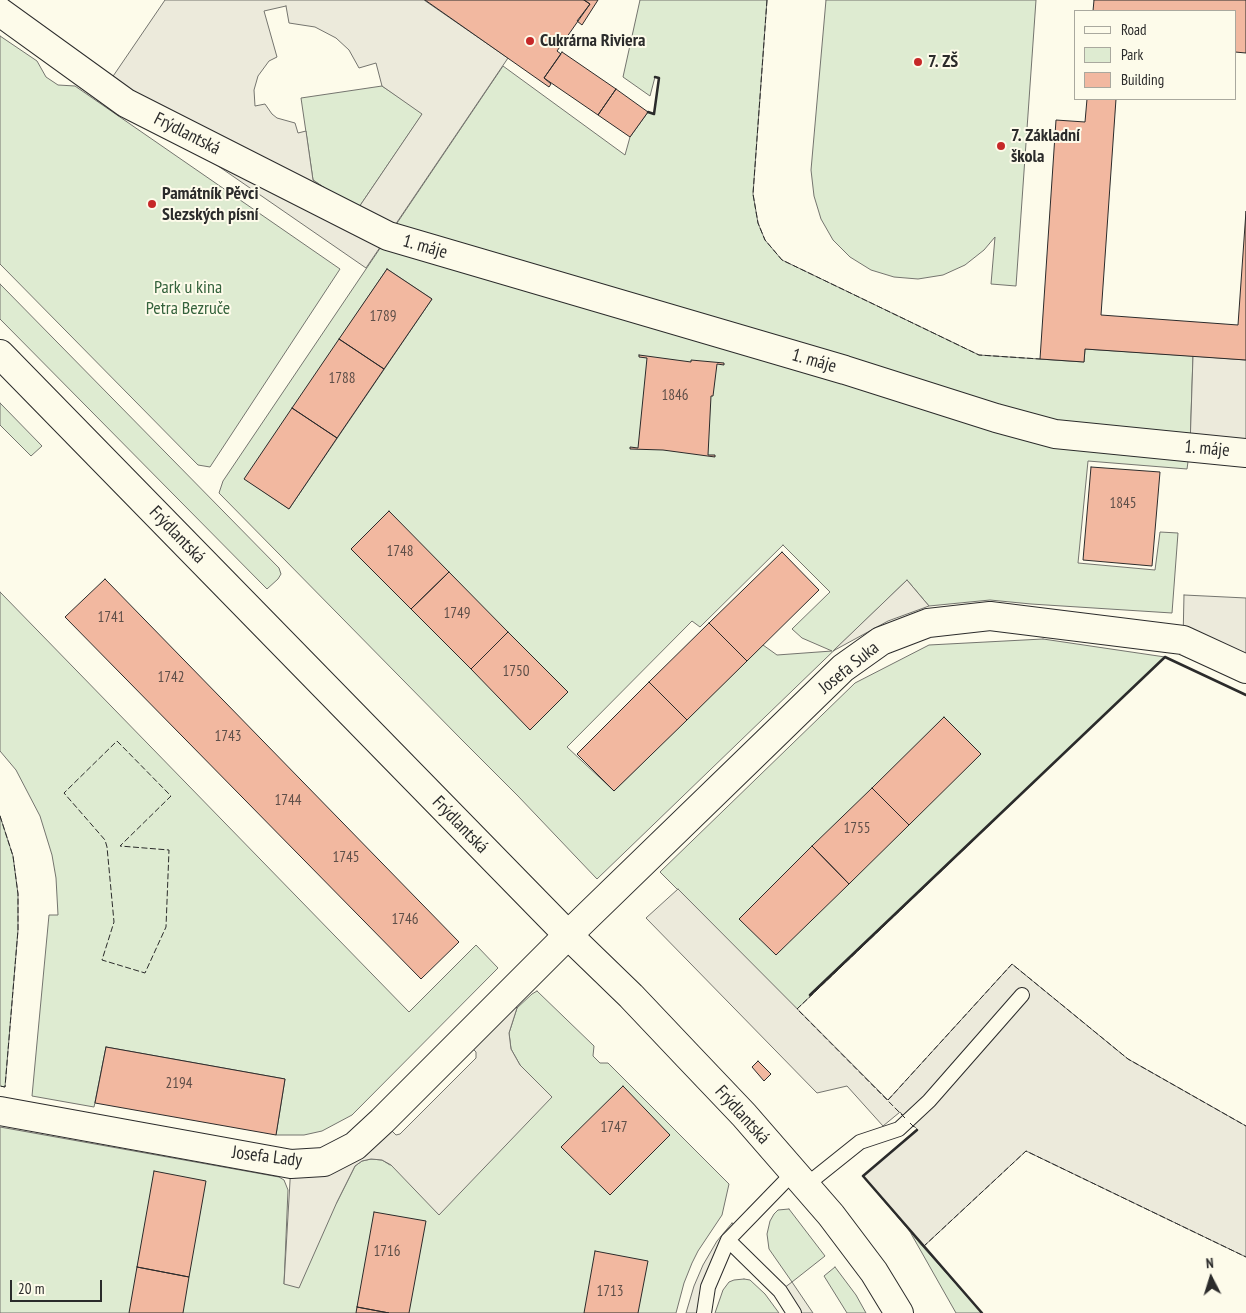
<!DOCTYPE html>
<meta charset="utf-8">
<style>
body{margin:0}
#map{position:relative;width:1246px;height:1313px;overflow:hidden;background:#fdfbea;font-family:"PT Sans Narrow",sans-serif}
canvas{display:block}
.legend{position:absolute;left:1074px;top:10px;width:162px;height:90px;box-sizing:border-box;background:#fdfbea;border:1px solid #a9a89e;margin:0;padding:6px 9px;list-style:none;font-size:15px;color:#2b2b2b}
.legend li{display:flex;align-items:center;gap:10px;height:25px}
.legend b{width:25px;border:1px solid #a9a89e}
.north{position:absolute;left:1186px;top:1253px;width:50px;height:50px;-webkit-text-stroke:4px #fdfbea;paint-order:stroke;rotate:355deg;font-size:14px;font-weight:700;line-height:20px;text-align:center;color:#2b2b2b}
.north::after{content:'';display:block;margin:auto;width:18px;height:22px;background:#2b2b2b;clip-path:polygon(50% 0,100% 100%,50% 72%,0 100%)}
.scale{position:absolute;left:10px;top:1280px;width:92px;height:22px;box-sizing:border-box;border:2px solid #2b2b2b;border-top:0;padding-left:6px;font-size:15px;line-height:18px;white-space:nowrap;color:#2b2b2b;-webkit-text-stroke:4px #fdfbea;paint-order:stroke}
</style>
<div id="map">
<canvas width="1246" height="1313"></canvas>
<ul class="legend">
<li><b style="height:6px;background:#fdfbea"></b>Road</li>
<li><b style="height:14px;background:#deebd1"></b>Park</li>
<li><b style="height:14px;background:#f2b8a0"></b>Building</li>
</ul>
<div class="north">N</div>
<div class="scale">20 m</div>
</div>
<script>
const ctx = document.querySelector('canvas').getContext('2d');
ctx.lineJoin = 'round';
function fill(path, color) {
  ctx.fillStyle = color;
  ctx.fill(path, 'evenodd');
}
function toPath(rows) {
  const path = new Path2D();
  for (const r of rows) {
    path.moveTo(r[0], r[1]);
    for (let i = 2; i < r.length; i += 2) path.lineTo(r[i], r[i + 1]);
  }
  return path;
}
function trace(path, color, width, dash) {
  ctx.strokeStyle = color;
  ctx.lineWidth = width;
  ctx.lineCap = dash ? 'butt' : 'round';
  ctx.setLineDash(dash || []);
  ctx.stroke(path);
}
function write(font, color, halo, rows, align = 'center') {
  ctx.font = font + ' "PT Sans Narrow",sans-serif';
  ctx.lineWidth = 4;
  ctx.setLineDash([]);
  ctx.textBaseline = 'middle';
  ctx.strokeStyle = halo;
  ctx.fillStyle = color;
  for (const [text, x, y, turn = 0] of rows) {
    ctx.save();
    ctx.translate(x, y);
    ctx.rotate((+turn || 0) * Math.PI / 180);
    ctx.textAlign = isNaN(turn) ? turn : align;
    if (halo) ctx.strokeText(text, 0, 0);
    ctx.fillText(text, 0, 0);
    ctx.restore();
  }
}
const green = toPath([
 [640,0,767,0,753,194,758,223,765,240,782,260,979,355,1084,362,1085,349,1193,356,1190,447,1187,469,1088,461,1078,563,1155,570,1160,532,1178,533,1172,613,1031,604,990,600,929,606,907,580,597,879,518,796,461,739,219,493,223,481,503,66,625,155,630,137,648,112,654,114,659,78,655,77,650,96,623,77,640,0],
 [387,269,432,299,289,509,245,479,387,269],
 [783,545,830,592,792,629,802,638,832,651,777,655,763,645,614,791,567,747,692,621,700,627,783,545],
 [826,0,1036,0,1016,286,991,284,995,237,984,250,965,265,943,275,918,279,894,277,871,270,850,257,833,240,821,219,814,196,811,170,826,0],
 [0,36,37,61,46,77,58,85,75,86,340,269,210,467,198,465,0,264,0,36],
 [382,86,423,113,357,210,313,180,301,98,382,86],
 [0,284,279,568,281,574,278,579,267,589,0,319,0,284],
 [0,403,42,446,31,456,0,425,0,403],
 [0,592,409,1012,476,945,498,968,352,1115,322,1131,304,1135,276,1135,285,1079,106,1047,94,1107,32,1096,49,915,58,915,56,878,52,855,40,816,16,770,0,751,0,592],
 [1043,639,1165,657,797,1009,660,872,855,683,929,645,1043,639],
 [0,816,13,856,18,894,18,930,5,1087,0,1086,0,816],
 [537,991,594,1046,593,1056,600,1063,608,1063,729,1184,722,1215,698,1251,692,1263,684,1283,676,1313,0,1313,0,1127,279,1177,284,1180,288,1190,284,1284,337,1202,355,1166,362,1161,371,1159,382,1160,390,1165,552,1097,520,1065,511,1049,509,1033,517,1008,532,994,537,991],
 [789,1209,825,1256,792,1282,769,1249,767,1234,770,1221,774,1214,778,1210,789,1209],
 [909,1230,923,1247,982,1313,956,1313,909,1230],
 [835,1267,856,1295,866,1313,847,1313,824,1276,835,1267],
 [744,1279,750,1280,765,1294,779,1313,715,1313,723,1290,729,1282,734,1280,744,1279]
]);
const parking = toPath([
 [165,0,424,0,508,58,366,268,105,88,165,0],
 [286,6,289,23,315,27,336,38,349,50,359,68,376,63,382,86,422,114,357,210,313,180,306,131,298,133,295,123,277,118,272,114,265,104,255,106,254,90,258,76,269,61,277,57,264,11,286,6],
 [1193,356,1246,360,1246,453,1190,447,1193,356],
 [907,580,929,606,888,621,833,651,907,580],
 [1184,595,1246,598,1246,668,1183,640,1184,595],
 [678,889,888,1100,1012,964,1128,1059,1246,1126,1246,1257,1026,1151,923,1247,863,1176,917,1129,900,1112,883,1126,847,1086,817,1093,646,918,678,889],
 [506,998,517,1008,509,1033,511,1049,520,1065,552,1097,439,1215,391,1165,382,1160,371,1159,362,1161,355,1166,337,1202,299,1288,284,1284,291,1164,382,1121,396,1135,400,1134,476,1058,476,1052,464,1040,506,998],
 [732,1223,739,1228,704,1313,686,1313,694,1286,703,1265,717,1241,732,1223],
 [792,1282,813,1313,794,1313,780,1291,792,1282]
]);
const building = toPath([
 [425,0,584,0,590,4,557,51,561,54,544,78,551,84,549,87,425,0],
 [584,0,598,0,582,25,577,21,590,4,584,0],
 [1094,0,1246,0,1246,53,1235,52,1235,11,1093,11,1094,0],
 [562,52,616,89,598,115,544,78,562,52],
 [616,89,648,112,630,137,598,115,616,89],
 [1087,99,1116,99,1101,315,1238,325,1246,211,1246,360,1085,349,1084,362,1040,359,1056,120,1085,122,1087,99],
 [387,269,432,299,384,369,339,339,387,269],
 [339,339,384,369,337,438,292,408,339,339],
 [639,355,691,362,691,360,724,363,724,365,717,364,713,396,711,396,708,455,715,455,715,457,663,450,630,449,630,447,638,448,647,358,639,357,639,355],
 [292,408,337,438,289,509,244,479,292,408],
 [1091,467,1160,472,1152,566,1083,560,1091,467],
 [389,511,449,572,411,609,351,549,389,511],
 [782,552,819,590,747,661,709,623,782,552],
 [449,572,508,632,471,669,411,609,449,572],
 [105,579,459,942,421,979,65,617,105,579],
 [709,623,747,661,687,720,649,682,709,623],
 [508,632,568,692,530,730,471,669,508,632],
 [649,682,687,720,614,791,577,754,649,682],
 [944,717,981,754,909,825,872,788,944,717],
 [872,788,909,825,849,884,812,846,872,788],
 [812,846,849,884,776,955,739,919,812,846],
 [106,1047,285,1079,276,1135,95,1103,106,1047],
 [758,1061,771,1074,764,1081,752,1067,758,1061],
 [623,1086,670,1135,610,1195,561,1147,623,1086],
 [154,1171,206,1181,189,1277,137,1267,154,1171],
 [374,1212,426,1221,409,1313,389,1313,357,1307,374,1212],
 [595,1251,648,1261,638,1313,584,1313,595,1251],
 [137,1267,189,1277,183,1313,129,1313,137,1267],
 [357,1307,389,1313,356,1313,357,1307]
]);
const lane = toPath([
 [805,1186,860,1142,899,1129,929,1101,1022,995],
 [728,1240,780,1291,794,1313],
 [704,1313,708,1287,728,1240,793,1173]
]);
const street = toPath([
 [0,12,126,103,388,236,845,370,996,418,1055,434,1246,453],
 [0,1111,291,1164,324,1162,355,1146,382,1121,568,935,767,742,843,668,881,641,928,623,990,616,1183,640,1246,669]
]);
const secondary = toPath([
 [0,354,568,935,631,996,685,1053,744,1115,831,1215,874,1272,899,1313]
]);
const fence = toPath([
 [767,0,753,194,758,223,765,240,782,260,979,355,1040,359],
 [117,741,171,796,120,846,169,850,166,927,145,973,102,960,114,922,107,847,105,840,64,793,117,741],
 [0,816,13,856,18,894,18,930,5,1087,0,1086],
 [888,1100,1012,964,1128,1059,1246,1126],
 [905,1118,797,1009,1165,657,1246,695],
 [910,1123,917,1130,863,1176,982,1313],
 [923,1247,1026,1151,1246,1257]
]);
const wall = toPath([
 [648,112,654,114,659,78,655,77],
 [810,995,1165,657,1246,695],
 [917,1130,863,1176,982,1313]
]);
const markers = [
 [530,41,5,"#c62828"],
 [918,62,5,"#c62828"],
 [1001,146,5,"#c62828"],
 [152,204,5,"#c62828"]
];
const numberNames = [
 ["1789",383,317],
 ["1788",342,379],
 ["1846",675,396],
 ["1845",1123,504],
 ["1748",400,552],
 ["1749",457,614],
 ["1741",111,618],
 ["1750",516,672],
 ["1742",171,678],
 ["1743",228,737],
 ["1744",288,801],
 ["1755",857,829],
 ["1745",346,858],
 ["1746",405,920],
 ["2194",179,1084],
 ["1747",614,1128],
 ["1716",387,1252],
 ["1713",610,1292]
];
const poiNames = [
 ["Cukrárna Riviera",540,41],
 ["7. ZŠ",928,62],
 ["7. Základní",1011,136],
 ["škola",1011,157],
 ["Památník Pěvci",162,194],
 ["Slezských písní",162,215]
];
const streetNames = [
 ["Frýdlantská",187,134,27],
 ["1. máje",425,247,16],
 ["1. máje",814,361,16],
 ["1. máje",1207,449,5],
 ["Frýdlantská",177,535,46],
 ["Josefa Suka",849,668,-39],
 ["Frýdlantská",460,825,46],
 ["Frýdlantská",742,1115,48],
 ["Josefa Lady",267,1157,7]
];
const parkNames = [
 ["Park u kina",188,288],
 ["Petra Bezruče",188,309]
];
fill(green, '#deebd1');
trace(green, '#74746e', 1);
fill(parking, '#eceadb');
trace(parking, '#74746e', 1);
fill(building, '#f2b8a0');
trace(building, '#2b2b2b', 1);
trace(lane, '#2b2b2b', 16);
trace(street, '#2b2b2b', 30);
trace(secondary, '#2b2b2b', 30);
trace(lane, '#fdfbea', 14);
trace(street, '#fdfbea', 28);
trace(secondary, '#fdfbea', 28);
trace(fence, '#2b2b2b', 1, [6, 2.5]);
trace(wall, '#2b2b2b', 2.5);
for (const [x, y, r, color] of markers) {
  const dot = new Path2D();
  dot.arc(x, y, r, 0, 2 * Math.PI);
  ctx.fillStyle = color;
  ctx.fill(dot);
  trace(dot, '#fdfbea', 2);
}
write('15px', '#5d4e48', null, numberNames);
write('bold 18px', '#2b2b2b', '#fdfbea', poiNames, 'left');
write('18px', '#2b2b2b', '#fdfbea', streetNames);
write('18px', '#34623c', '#fdfbea', parkNames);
</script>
